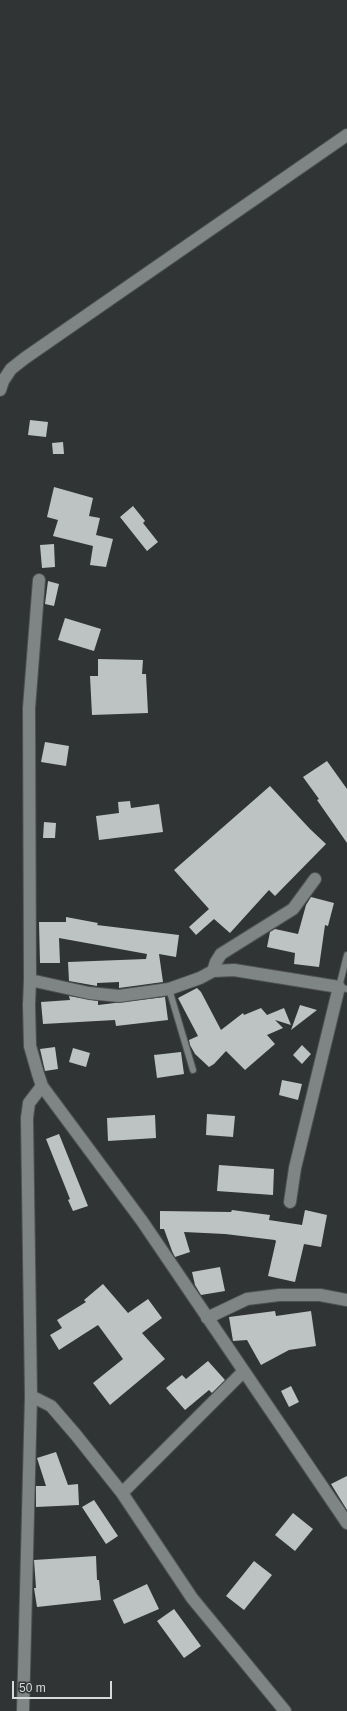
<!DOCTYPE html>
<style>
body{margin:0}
#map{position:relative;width:347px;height:1711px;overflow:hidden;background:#303434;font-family:Helvetica,sans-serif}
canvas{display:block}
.scale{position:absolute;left:12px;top:1681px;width:100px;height:18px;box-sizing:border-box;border:2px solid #d7dada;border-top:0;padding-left:5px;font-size:12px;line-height:14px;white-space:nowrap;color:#d7dada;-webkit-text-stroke:3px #303434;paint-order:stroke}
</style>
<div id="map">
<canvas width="347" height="1711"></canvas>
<div class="scale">50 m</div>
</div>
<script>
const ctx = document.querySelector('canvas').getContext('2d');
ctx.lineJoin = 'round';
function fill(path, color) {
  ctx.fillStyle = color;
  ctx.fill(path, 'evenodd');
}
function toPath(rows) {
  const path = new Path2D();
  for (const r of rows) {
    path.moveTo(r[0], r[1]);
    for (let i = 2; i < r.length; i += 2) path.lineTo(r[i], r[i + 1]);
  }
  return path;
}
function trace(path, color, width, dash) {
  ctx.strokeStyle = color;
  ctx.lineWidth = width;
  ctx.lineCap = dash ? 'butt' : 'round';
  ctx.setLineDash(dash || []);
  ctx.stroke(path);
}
const building = toPath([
 [30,420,48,422,46,437,28,435],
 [63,442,64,454,53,454,52,443],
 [54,487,93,498,89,516,100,518,96,535,113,539,106,567,90,565,93,546,53,536,58,520,47,517],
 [133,506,145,521,143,523,158,542,147,551,120,517],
 [54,544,55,567,42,568,40,545],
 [48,581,59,584,54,606,45,604],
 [65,618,101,629,94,651,58,640],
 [98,659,143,660,142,674,146,674,148,713,92,715,90,676,98,676],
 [45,742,69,746,66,766,41,762],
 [327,761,347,789,347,843,317,800,319,799,303,777],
 [270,786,310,829,326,844,275,896,269,890,230,933,214,919,196,935,189,927,209,909,174,870],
 [130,801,131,808,159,804,163,832,99,840,96,816,119,813,118,802],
 [44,822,56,823,55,838,43,838],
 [311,897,334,903,328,926,325,925,319,967,294,964,295,953,267,947,270,932,275,929,298,934,306,905],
 [66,917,98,923,97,925,179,935,176,957,159,954,163,982,119,988,119,982,97,983,97,986,69,981,68,962,146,959,147,954,59,938,60,963,40,963,39,922,66,922],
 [197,988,201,992,221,1030,243,1013,244,1015,261,1008,267,1015,284,1008,291,1025,275,1020,283,1028,267,1035,275,1044,245,1070,226,1051,214,1064,209,1067,195,1054,190,1045,189,1040,198,1036,178,998],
 [69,996,98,1001,98,1005,165,997,168,1020,116,1026,115,1020,43,1024,41,1002,70,1000],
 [300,1005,317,1010,291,1030],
 [302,1045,311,1054,302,1064,293,1055],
 [55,1047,58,1069,45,1071,40,1049],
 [73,1048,90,1053,86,1067,69,1062],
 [181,1052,184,1074,157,1078,154,1055],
 [282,1080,302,1084,298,1100,279,1095],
 [207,1114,235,1116,233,1137,206,1135],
 [155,1115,156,1138,108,1141,107,1118],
 [59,1134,88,1206,73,1211,68,1200,70,1199,46,1139],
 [219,1165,274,1169,273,1195,217,1191],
 [232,1210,270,1215,269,1220,302,1225,305,1210,327,1215,321,1247,304,1244,295,1282,268,1276,276,1241,275,1240,225,1234,184,1232,190,1252,175,1257,172,1251,164,1229,160,1229,160,1211,231,1212],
 [220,1267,225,1291,201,1295,195,1285,192,1272],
 [103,1284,128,1313,148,1299,162,1318,142,1333,165,1359,110,1405,93,1383,123,1359,98,1325,59,1350,50,1335,62,1328,57,1320,86,1302,84,1300],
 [275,1311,276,1316,311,1311,316,1346,289,1350,261,1365,247,1340,233,1341,229,1317],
 [208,1361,225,1380,212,1393,209,1390,185,1410,166,1388,182,1375,186,1379],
 [291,1386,299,1402,289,1407,281,1391],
 [56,1452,68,1485,78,1484,79,1505,36,1507,36,1486,46,1486,37,1458],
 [347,1476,347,1510,331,1484],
 [94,1500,118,1536,106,1544,82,1507],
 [293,1513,313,1529,295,1551,275,1535],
 [96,1556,97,1580,99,1580,101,1600,37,1607,34,1588,36,1588,34,1560],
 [254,1561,272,1575,244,1610,226,1596],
 [147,1584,159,1609,124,1624,113,1600],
 [174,1609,201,1646,184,1658,157,1621]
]);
const service = toPath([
 [347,955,339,987,347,989],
 [169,989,193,1070]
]);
const minor = toPath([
 [0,390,3,381,11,369,25,358,347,135],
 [39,580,29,708,30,980,29,1005,30,1046,38,1074,42,1086,142,1221,347,1523],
 [213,971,216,962,221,954,293,909,315,879],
 [30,980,89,993,119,996,169,989,200,978,213,971,234,970,339,987,295,1168,290,1202],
 [207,1318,247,1299,279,1295,320,1295,347,1300],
 [31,1396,51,1406,76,1435,122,1493,192,1598,285,1711],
 [122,1493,243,1372],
 [23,1711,31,1396,27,1118,29,1103,42,1086]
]);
fill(building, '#bdc3c2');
trace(service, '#4d5150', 8);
trace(minor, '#4d5150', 14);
trace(service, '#7f8584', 6);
trace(minor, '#7f8584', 12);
</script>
